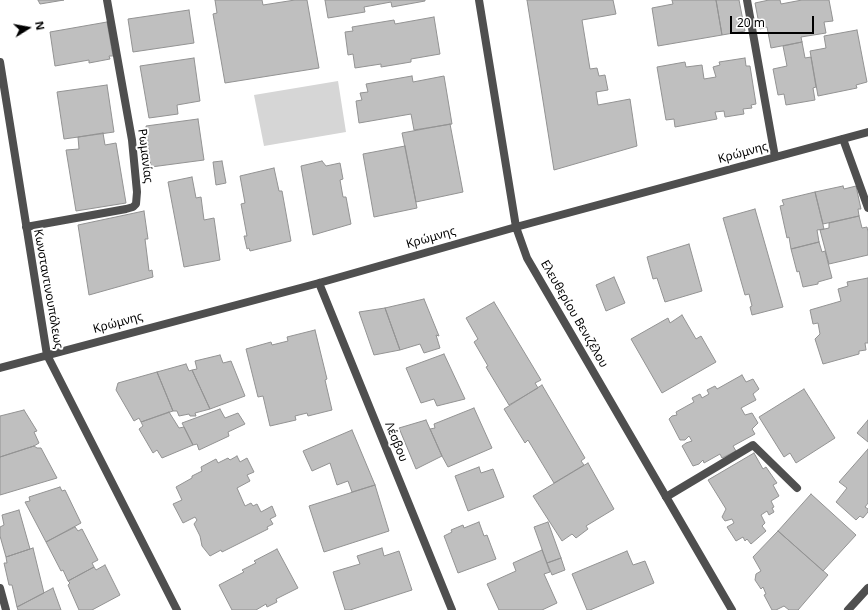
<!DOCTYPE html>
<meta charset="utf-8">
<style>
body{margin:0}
#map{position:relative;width:868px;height:610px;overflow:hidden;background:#fff;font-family:"Noto Sans",sans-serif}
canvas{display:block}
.north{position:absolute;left:8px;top:8px;width:40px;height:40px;-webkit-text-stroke:3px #fff;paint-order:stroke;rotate:79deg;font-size:11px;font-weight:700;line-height:16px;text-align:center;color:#000}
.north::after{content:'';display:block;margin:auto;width:14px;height:18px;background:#000;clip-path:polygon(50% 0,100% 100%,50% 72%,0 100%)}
.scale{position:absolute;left:730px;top:16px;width:84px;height:18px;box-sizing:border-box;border:2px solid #000;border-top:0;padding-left:5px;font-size:12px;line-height:14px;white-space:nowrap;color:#000;-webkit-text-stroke:3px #fff;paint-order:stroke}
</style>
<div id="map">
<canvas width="868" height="610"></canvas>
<div class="north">N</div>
<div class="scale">20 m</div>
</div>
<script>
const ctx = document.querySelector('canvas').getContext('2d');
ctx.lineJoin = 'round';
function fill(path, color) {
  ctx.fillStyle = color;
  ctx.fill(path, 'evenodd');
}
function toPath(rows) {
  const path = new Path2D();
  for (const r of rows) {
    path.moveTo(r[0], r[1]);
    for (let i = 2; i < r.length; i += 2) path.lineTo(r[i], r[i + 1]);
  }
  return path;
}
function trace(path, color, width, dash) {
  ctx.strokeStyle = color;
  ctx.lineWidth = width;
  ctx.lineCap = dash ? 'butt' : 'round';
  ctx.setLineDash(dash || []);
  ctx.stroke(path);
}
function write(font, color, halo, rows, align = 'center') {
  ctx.font = font + ' "Noto Sans",sans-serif';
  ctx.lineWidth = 4;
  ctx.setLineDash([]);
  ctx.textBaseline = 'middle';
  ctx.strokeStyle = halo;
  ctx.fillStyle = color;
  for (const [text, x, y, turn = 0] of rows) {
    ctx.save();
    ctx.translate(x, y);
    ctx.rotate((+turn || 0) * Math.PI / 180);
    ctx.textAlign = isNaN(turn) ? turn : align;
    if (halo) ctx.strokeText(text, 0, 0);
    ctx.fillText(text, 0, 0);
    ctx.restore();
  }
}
const green = toPath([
 [338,81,346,132,264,146,254,95]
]);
const building = toPath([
 [38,0,64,0,40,4,38,0],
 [215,0,262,0,263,5,295,0,307,0,319,68,225,83,213,14,217,13,215,0],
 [325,0,425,0,425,1,392,7,391,2,364,7,365,12,328,18,325,0],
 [527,0,613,0,616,14,582,20,590,69,597,68,599,76,605,75,608,90,596,92,598,105,630,99,637,146,554,170,527,0],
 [672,0,716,0,722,35,658,46,652,8,673,4,672,0],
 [716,0,739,0,745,31,722,35,716,0],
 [769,0,780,0,781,4,802,0,829,0,833,21,824,22,826,33,801,37,802,42,771,48,767,27,760,29,755,3,769,0],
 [189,10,194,43,133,52,128,19,189,10],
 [434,17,440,54,411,59,411,62,381,67,381,64,355,68,353,54,348,55,345,32,353,31,352,27,394,20,395,24,434,17],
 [107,22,113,56,109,56,110,59,89,63,89,60,55,66,50,32,107,22],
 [857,30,867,82,856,85,857,88,818,96,810,51,826,48,824,36,857,30],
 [802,42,805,58,811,57,816,87,813,88,815,100,786,105,784,94,778,95,773,69,787,66,783,46,802,42],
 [194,58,200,101,177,105,178,114,149,118,140,66,194,58],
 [745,58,746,66,750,66,756,104,751,105,752,108,743,109,744,114,725,117,724,111,715,112,717,119,675,127,674,119,666,120,657,67,685,62,686,67,702,65,704,79,716,77,713,67,720,65,719,62,745,58],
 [412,76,413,82,444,76,452,124,414,130,411,114,359,123,356,101,362,100,360,93,368,92,366,84,412,76],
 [107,85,114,132,64,139,57,92,107,85],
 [198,119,204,160,151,167,146,126,198,119],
 [450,124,463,192,416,202,402,133,450,124],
 [103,133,105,145,116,143,126,203,76,211,66,150,79,149,78,137,103,133],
 [405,146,417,208,374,217,363,154,405,146],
 [222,161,226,183,216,185,213,162,222,161],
 [322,161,326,166,340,163,343,179,340,180,343,197,346,197,351,224,313,235,301,166,322,161],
 [274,168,279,191,282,191,291,241,250,251,249,248,247,249,244,236,247,236,241,204,245,203,240,176,274,168],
 [192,177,196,198,201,197,204,220,214,218,220,260,184,267,168,182,192,177],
 [843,186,844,189,856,186,861,209,858,209,859,216,823,224,815,192,843,186],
 [815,192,824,229,817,230,819,242,791,249,789,237,787,238,780,206,784,205,782,200,815,192],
 [755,209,783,307,752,315,750,307,752,306,749,294,745,295,723,218,755,209],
 [144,211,148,239,145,239,149,271,152,270,153,277,89,295,78,225,144,211],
 [859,216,862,228,867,227,868,232,868,255,829,264,820,230,829,228,829,223,859,216],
 [819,242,822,252,825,251,832,278,818,282,818,284,803,287,799,271,797,272,791,249,819,242],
 [689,244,702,291,665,302,657,278,653,279,647,257,689,244],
 [614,277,625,303,606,311,596,285,614,277],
 [868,278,868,343,865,343,866,350,859,351,859,354,823,364,815,339,820,334,818,323,813,324,810,310,841,301,838,289,848,286,847,282,868,278],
 [424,299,439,336,436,335,440,348,424,353,420,344,400,350,385,308,424,299],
 [494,302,541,380,535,383,538,388,509,405,486,367,488,366,474,342,478,339,466,318,494,302],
 [385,308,400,350,374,355,359,312,385,308],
 [682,315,696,339,701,336,716,362,662,393,631,339,668,318,670,323,682,315],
 [315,330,327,379,325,380,332,410,308,416,307,413,295,416,296,420,270,426,263,396,258,397,246,349,271,342,272,345,288,341,287,337,315,330],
 [444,354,465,399,437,406,434,399,421,403,406,368,444,354],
 [220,355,223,363,231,361,245,396,210,409,192,370,197,369,195,361,220,355],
 [186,364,189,371,192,370,210,409,195,413,196,416,190,416,189,414,179,416,177,411,173,411,157,372,186,364],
 [157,372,173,411,141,422,139,418,134,421,116,390,118,383,157,372],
 [742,375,746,382,753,379,759,389,753,394,756,400,741,408,745,415,752,413,758,423,752,429,755,434,733,446,736,451,722,458,720,454,704,463,703,460,699,464,693,466,682,446,686,443,692,441,689,436,685,440,680,440,669,419,672,416,677,415,676,412,694,402,692,398,700,394,702,398,709,394,707,390,715,386,717,389,742,375],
 [542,385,585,458,581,461,584,465,554,483,528,440,525,443,504,409,542,385],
 [804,389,835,438,796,463,790,453,784,457,759,417,804,389],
 [474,408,492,448,448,467,442,456,430,429,435,428,434,424,474,408],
 [220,409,225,418,238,413,245,424,228,432,229,436,199,450,197,444,193,445,182,423,220,409],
 [24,410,37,431,34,432,39,443,34,446,0,457,0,416,24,410],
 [169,412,179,428,184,427,193,445,162,458,157,450,153,453,139,429,143,426,141,422,169,412],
 [426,420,442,456,416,469,399,428,426,420],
 [868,420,868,442,857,433,868,420],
 [352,430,375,485,352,492,348,481,337,485,330,463,312,471,303,451,352,430],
 [34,446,37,448,41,448,57,478,0,495,0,457,34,446],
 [868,449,868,503,865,507,868,509,868,512,863,518,860,516,856,520,836,502,847,488,839,482,868,449],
 [754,453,763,469,766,467,777,483,773,485,779,496,771,501,774,507,772,508,774,512,769,515,767,511,761,515,765,523,762,526,766,531,751,544,747,539,745,541,743,537,736,541,727,527,734,523,732,519,725,521,722,517,726,509,708,480,754,453],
 [237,456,240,462,247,458,254,472,247,475,250,481,237,488,245,506,251,503,253,506,257,504,261,512,272,506,276,516,270,519,273,524,267,527,268,529,222,552,221,550,210,556,202,546,200,536,194,524,197,520,195,517,183,523,173,504,182,500,176,487,192,478,192,476,202,471,201,467,216,459,218,463,228,458,230,460,237,456],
 [588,463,614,509,586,526,588,529,576,538,572,534,562,541,533,496,588,463],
 [479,467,481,473,493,469,504,497,468,511,455,476,479,467],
 [375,485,389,531,324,552,309,506,375,485],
 [60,487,62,491,65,490,81,523,46,542,25,502,30,501,29,497,60,487],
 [811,494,856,535,823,571,778,531,811,494],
 [19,510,30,549,6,557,0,536,0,527,4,525,2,515,19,510],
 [479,522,484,536,487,535,496,559,458,573,444,536,452,532,451,530,463,525,464,528,479,522],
 [548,522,561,558,547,563,534,527,548,522],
 [75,527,78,531,82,529,98,560,92,563,94,567,68,581,63,570,61,571,46,542,75,527],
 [778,531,828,575,798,610,789,610,784,606,776,610,772,610,764,595,766,594,763,587,761,589,755,580,756,574,761,571,753,557,778,531],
 [33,548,44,593,17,607,12,585,9,585,4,563,7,563,6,557,33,548],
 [382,548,384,556,399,551,412,590,350,610,345,610,333,572,360,564,357,556,382,548],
 [277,549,298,588,276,599,277,602,267,607,266,604,256,610,232,610,219,585,244,572,242,570,256,563,254,561,277,549],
 [542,550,550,572,544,574,557,603,542,610,499,610,487,584,516,571,513,563,542,550],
 [627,551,633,565,645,561,654,583,590,610,587,610,572,574,627,551],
 [561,558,565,570,552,575,547,563,561,558],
 [105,565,120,595,92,610,79,610,68,585,70,583,68,581,94,567,96,570,105,565],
 [53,588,61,610,18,610,17,607,53,588]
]);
const service = toPath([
 [843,139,868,208],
 [666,497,753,445,797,488],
 [0,588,6,610]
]);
const minor = toPath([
 [479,0,516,227,527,258,732,610],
 [747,0,775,157],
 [0,62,47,355,177,610],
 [26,227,126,209,133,207,136,204,137,192,132,140,107,0],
 [319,283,452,610],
 [0,368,319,283,516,227,868,132],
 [848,610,868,588]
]);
const streetNames = [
 ["Κρώμνης",743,153,-15],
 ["Ρωμανίας",145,156,83],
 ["Κρώμνης",431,238,-16],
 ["Κωνσταντινουπόλεως",48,289,80],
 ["Ελευθερίου Βενιζέλου",574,314,60],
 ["Κρώμνης",118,323,-15],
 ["Λέσβου",396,442,68]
];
fill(green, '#d6d6d6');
fill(building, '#bfbfbf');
trace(building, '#939393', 1);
trace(service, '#4f4f4f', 8);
trace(minor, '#4f4f4f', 8);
write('12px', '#000', '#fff', streetNames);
</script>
